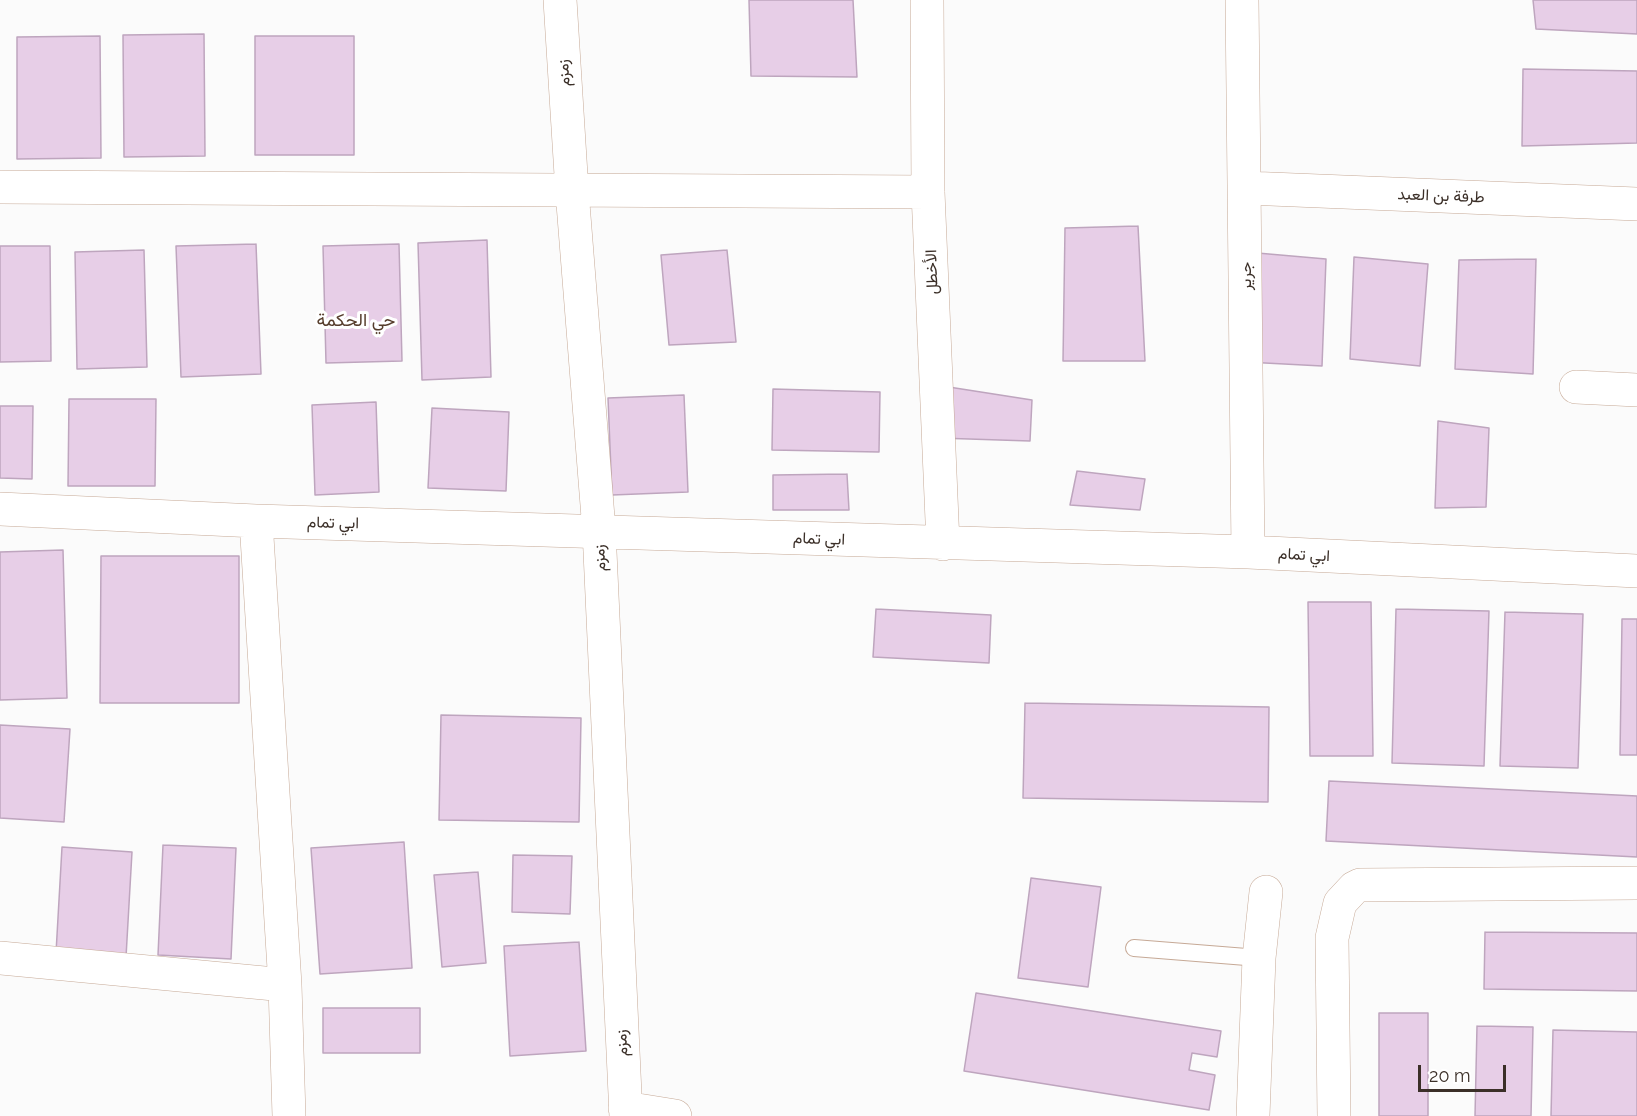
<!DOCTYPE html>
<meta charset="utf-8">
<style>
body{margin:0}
#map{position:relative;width:1637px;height:1116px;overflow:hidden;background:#fbfbfb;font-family:Raleway,sans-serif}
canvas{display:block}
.scale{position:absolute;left:1418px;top:1065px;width:88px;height:27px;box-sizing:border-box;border:3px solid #3b2f28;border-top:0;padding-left:8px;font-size:18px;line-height:21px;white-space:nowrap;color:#3b2f28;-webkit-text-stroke:4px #fff;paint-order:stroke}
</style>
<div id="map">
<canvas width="1637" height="1116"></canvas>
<div class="scale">20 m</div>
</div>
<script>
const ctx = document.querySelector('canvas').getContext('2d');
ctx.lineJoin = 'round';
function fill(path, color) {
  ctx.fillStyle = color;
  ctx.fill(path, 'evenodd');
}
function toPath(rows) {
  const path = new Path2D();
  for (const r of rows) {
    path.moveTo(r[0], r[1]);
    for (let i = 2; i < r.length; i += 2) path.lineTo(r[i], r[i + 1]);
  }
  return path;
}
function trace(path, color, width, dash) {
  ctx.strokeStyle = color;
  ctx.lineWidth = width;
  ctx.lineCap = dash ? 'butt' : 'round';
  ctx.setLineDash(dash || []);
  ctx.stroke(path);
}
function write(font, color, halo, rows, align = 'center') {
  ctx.font = font + ' Raleway,Vazirmatn,sans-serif';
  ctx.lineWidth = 6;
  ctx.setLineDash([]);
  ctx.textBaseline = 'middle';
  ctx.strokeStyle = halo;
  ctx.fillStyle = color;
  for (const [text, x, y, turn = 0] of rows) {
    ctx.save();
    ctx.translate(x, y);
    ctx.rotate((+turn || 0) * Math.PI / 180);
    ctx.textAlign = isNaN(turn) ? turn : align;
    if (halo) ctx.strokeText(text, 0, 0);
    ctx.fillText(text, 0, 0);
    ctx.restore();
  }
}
const building = toPath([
 [749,0,853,0,857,77,751,76,749,0],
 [1533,0,1637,0,1637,34,1536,29,1533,0],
 [204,34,205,156,124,157,123,35,204,34],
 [100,36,101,158,17,159,17,37,100,36],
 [255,36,354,36,354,155,255,155,255,36],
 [1523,69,1637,71,1637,143,1522,146,1523,69],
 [1138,226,1145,361,1063,361,1065,228,1138,226],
 [487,240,491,377,422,380,418,243,487,240],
 [256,244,261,374,181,377,176,246,256,244],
 [399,244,402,361,326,363,323,246,399,244],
 [0,246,50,246,51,361,0,362,0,246],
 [144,250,147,367,77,369,75,252,144,250],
 [727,250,736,342,669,345,661,255,727,250],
 [1246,252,1326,259,1322,366,1246,362,1246,252],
 [1354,257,1428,264,1420,366,1350,359,1354,257],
 [1536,259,1533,374,1455,369,1459,260,1536,259],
 [936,385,1032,400,1030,441,938,438,936,385],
 [773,389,880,392,879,452,772,450,773,389],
 [684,395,688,492,612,495,608,398,684,395],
 [69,399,156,399,155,486,68,486,69,399],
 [376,402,379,492,315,495,312,405,376,402],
 [0,406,33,406,32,479,0,478,0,406],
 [432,408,509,412,506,491,428,488,432,408],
 [1438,421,1489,428,1486,507,1435,508,1438,421],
 [1077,471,1145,479,1140,510,1070,505,1077,471],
 [847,474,849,510,773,510,773,475,847,474],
 [63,550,67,698,0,700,0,552,63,550],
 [101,556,239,556,239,703,100,703,101,556],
 [1308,602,1371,602,1373,756,1310,756,1308,602],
 [876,609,991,615,989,663,873,657,876,609],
 [1396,609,1489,611,1484,766,1392,763,1396,609],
 [1505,612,1583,614,1578,768,1500,766,1505,612],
 [1622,619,1637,619,1637,755,1620,755,1622,619],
 [1025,703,1269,707,1268,802,1023,798,1025,703],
 [441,715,581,718,579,822,439,820,441,715],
 [0,725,70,729,64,822,0,818,0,725],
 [1329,781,1637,796,1637,857,1326,841,1329,781],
 [404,842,412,968,320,974,311,848,404,842],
 [163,845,236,848,231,959,158,955,163,845],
 [62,847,132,852,126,957,56,953,62,847],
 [513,855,572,856,570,914,512,912,513,855],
 [478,872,486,963,442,967,434,875,478,872],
 [1031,878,1101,887,1088,987,1018,978,1031,878],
 [1485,932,1637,933,1637,991,1484,989,1485,932],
 [579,942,586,1051,510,1056,504,946,579,942],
 [976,993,1221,1031,1217,1057,1192,1053,1189,1070,1215,1075,1209,1110,964,1071,976,993],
 [323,1008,420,1008,420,1053,323,1053,323,1008],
 [1379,1013,1428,1013,1428,1116,1379,1116,1379,1013],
 [1477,1026,1533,1027,1531,1116,1475,1116,1477,1026],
 [1553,1030,1637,1032,1637,1116,1551,1116,1553,1030]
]);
const service = toPath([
 [1134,948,1259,958]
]);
const minor = toPath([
 [560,0,572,191,599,530,626,1116],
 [927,0,928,192,943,544],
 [1242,0,1248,552],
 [0,187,928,192],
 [1246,188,1637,204],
 [1576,387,1637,390],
 [0,509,256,521,1248,552,1637,571],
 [256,521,285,985,289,1116],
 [0,958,285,985],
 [625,1108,675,1116],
 [1253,1116,1259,958,1266,892],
 [1334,1116,1332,938,1340,903,1354,888,1360,885,1637,883]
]);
const streetNames = [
 ["زمزم",564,73,-94],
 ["طرفة بن العبد",1441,196,2],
 ["الأخطل",932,272,-92],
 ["جرير",1246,276,-90],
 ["ابي تمام",333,523,1],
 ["ابي تمام",819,539,2],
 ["ابي تمام",1304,555,3],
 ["زمزم",600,558,-93],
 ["زمزم",622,1043,-93]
];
const neighbourhoodNames = [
 ["حي الحكمة",356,321]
];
fill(building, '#e7cee7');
trace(building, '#bea5be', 1.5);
trace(service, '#c6a996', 18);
trace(minor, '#c6a996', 34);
trace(service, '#fff', 16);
trace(minor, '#fff', 33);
write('16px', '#3b2f28', '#fff', streetNames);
write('18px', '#563d2c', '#fff', neighbourhoodNames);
</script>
